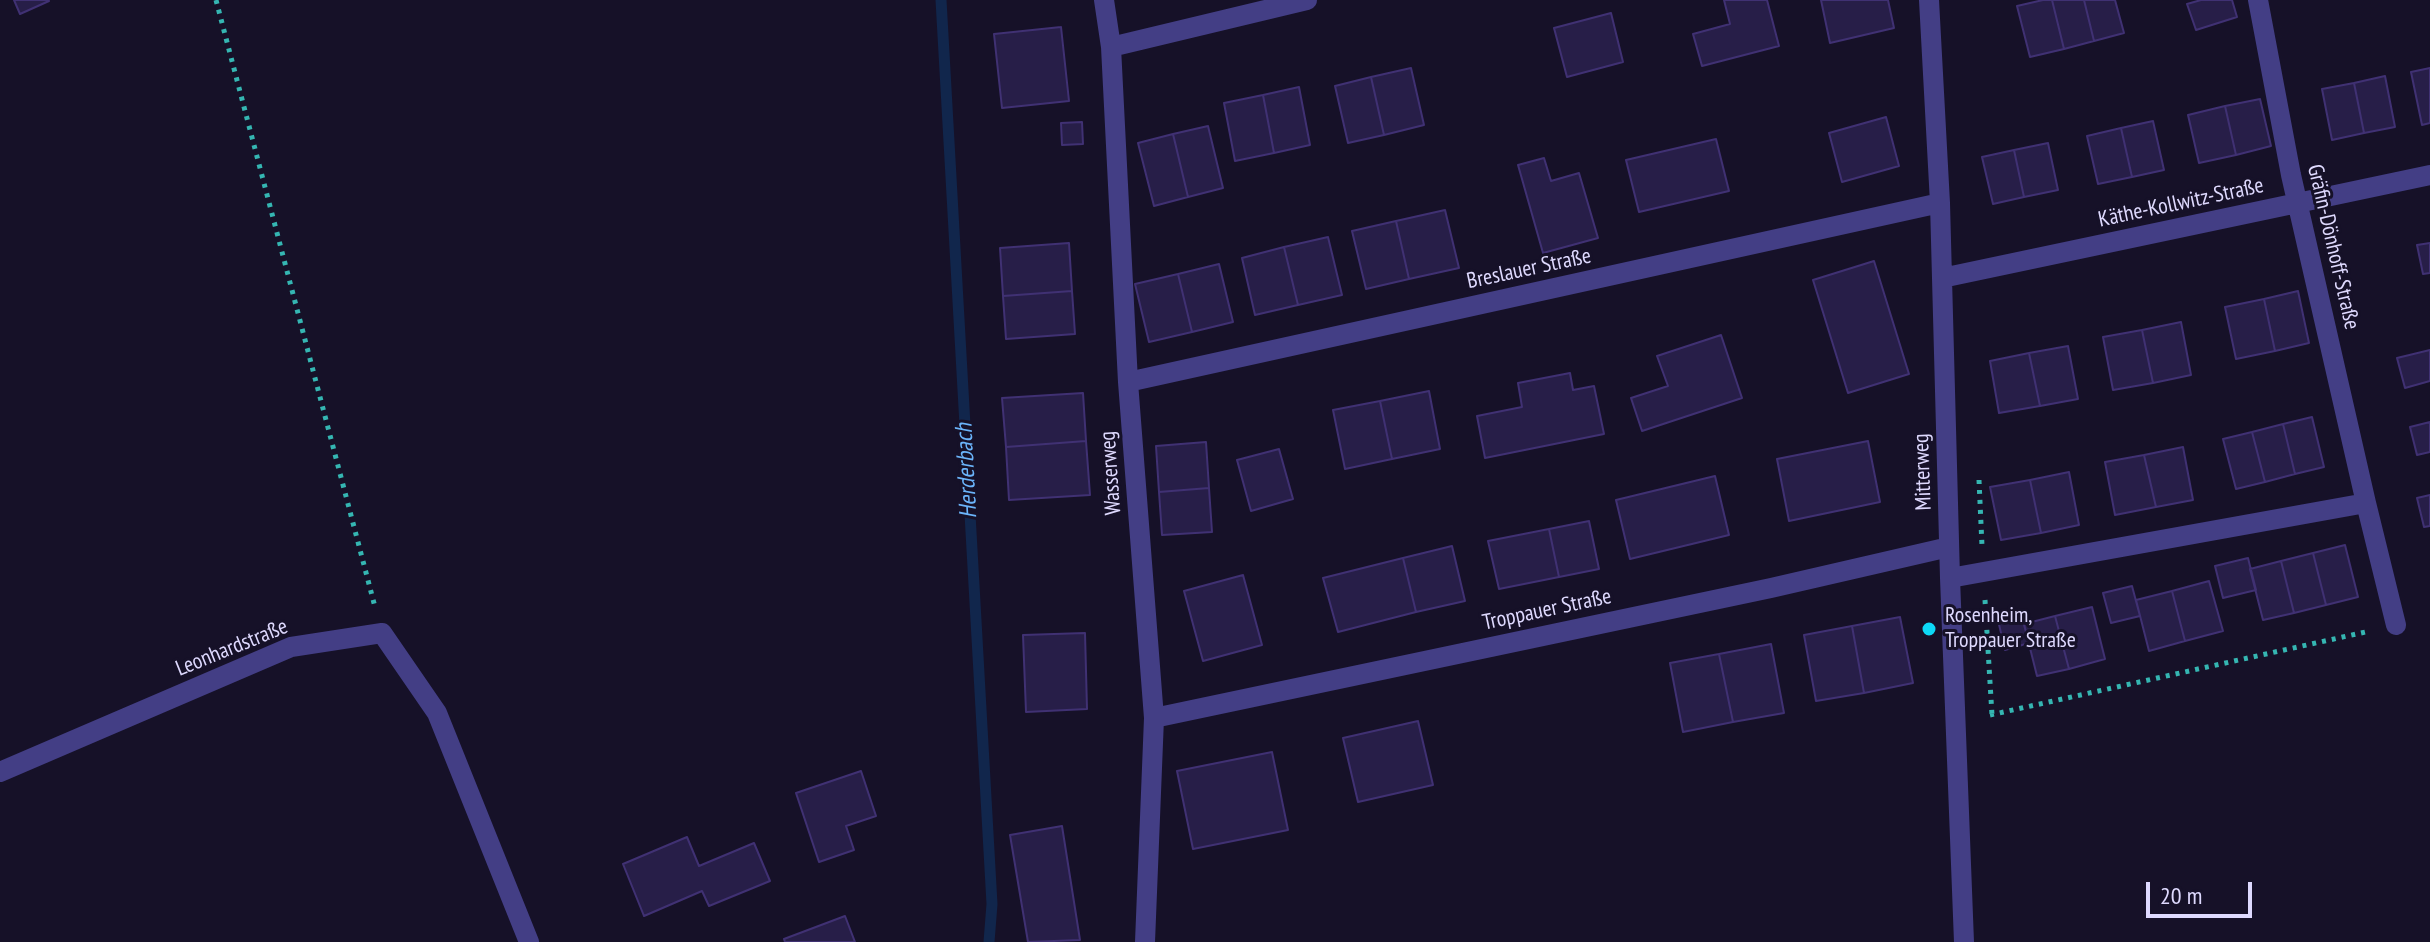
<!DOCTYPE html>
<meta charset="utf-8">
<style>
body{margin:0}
#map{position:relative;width:2430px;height:942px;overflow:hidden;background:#161128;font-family:"PT Sans Narrow",sans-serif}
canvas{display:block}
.scale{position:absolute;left:2146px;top:882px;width:106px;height:36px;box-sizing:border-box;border:4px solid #ded9fe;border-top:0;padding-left:10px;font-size:24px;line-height:28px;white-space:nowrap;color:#ded9fe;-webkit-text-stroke:6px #161128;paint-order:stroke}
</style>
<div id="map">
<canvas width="2430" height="942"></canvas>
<div class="scale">20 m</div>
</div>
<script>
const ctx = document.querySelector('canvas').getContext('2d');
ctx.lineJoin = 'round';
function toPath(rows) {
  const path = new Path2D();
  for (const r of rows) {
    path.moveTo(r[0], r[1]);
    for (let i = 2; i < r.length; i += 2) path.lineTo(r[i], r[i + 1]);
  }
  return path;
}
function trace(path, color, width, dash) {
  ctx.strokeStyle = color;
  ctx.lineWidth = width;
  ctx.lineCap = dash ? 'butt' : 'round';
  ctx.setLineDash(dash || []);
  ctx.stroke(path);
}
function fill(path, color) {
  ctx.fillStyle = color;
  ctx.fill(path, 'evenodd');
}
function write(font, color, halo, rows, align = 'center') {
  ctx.font = font + ' "PT Sans Narrow",sans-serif';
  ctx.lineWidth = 6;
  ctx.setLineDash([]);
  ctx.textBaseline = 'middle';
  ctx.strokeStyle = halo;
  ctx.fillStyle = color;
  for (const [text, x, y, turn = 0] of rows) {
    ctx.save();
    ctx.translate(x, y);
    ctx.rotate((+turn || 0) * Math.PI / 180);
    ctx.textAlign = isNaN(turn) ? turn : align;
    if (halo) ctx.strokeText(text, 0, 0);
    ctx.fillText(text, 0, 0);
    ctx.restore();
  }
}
const stream = toPath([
 [941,0,992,904,989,942]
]);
const building = toPath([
 [14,0,48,0,49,1,20,14,14,0],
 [1724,0,1767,0,1779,46,1702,66,1693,34,1730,24,1724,0],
 [1821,0,1888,0,1894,28,1830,43,1821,0],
 [2043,0,2052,0,2064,49,2030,57,2017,6,2043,0],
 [2052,0,2084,0,2094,41,2064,49,2052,0],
 [2084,0,2115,0,2124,33,2094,41,2084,0],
 [2201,0,2232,0,2237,17,2196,30,2187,4,2201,0],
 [1611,13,1623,62,1567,77,1554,28,1611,13],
 [1061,27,1069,101,1002,108,994,34,1061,27],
 [1411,68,1424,125,1384,135,1371,77,1411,68],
 [2430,68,2430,123,2422,125,2411,72,2430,68],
 [2385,76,2395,127,2364,133,2354,83,2385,76],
 [1371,77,1384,135,1348,143,1335,86,1371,77],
 [2354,83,2364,133,2332,140,2322,89,2354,83],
 [1299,87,1310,145,1274,153,1263,95,1299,87],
 [1263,95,1274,153,1235,161,1224,103,1263,95],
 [2260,99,2271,146,2236,155,2225,106,2260,99],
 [2225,106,2236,155,2199,163,2188,115,2225,106],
 [1886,117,1899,166,1842,182,1829,133,1886,117],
 [2153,121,2164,170,2132,177,2121,128,2153,121],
 [1082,122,1083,144,1062,145,1061,123,1082,122],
 [1208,126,1223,188,1188,197,1173,134,1208,126],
 [2121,128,2132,177,2098,184,2087,136,2121,128],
 [1173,134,1188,197,1154,206,1138,143,1173,134],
 [1716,139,1729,191,1639,212,1626,160,1716,139],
 [2048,143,2058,190,2024,197,2014,150,2048,143],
 [2014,150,2024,197,1993,204,1982,157,2014,150],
 [1544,158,1551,181,1579,173,1598,238,1543,253,1518,165,1544,158],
 [1445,210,1459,268,1409,279,1396,221,1445,210],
 [1396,221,1409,279,1366,289,1352,231,1396,221],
 [1328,237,1342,295,1298,305,1284,247,1328,237],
 [1069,243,1072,291,1003,296,1000,248,1069,243],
 [2430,243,2430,273,2423,274,2417,245,2430,243],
 [1284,247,1298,305,1255,315,1242,258,1284,247],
 [1874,261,1909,374,1848,393,1813,280,1874,261],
 [1219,264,1233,322,1192,332,1178,274,1219,264],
 [1178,274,1192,332,1149,342,1135,284,1178,274],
 [1072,291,1075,334,1006,339,1003,296,1072,291],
 [2298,291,2309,343,2275,351,2264,299,2298,291],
 [2264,299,2275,351,2236,359,2225,307,2264,299],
 [2181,322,2191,375,2153,383,2142,330,2181,322],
 [2142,330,2153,383,2113,390,2103,337,2142,330],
 [1721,335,1742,398,1642,431,1631,398,1668,386,1657,356,1721,335],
 [2068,346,2078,399,2040,406,2029,353,2068,346],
 [2430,350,2430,381,2405,388,2397,358,2430,350],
 [2029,353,2040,406,1999,413,1990,361,2029,353],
 [1570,373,1573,390,1594,386,1604,434,1485,458,1477,416,1522,407,1518,383,1570,373],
 [1429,391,1440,449,1392,459,1380,401,1429,391],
 [1083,393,1086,441,1006,447,1002,398,1083,393],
 [1380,401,1392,459,1345,469,1333,410,1380,401],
 [2312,417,2324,467,2295,474,2283,424,2312,417],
 [2430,422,2430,452,2417,455,2410,427,2430,422],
 [2283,424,2295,474,2265,482,2252,432,2283,424],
 [2252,432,2265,482,2236,489,2223,439,2252,432],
 [1086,441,1090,495,1009,500,1006,447,1086,441],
 [1868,441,1880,502,1789,521,1777,459,1868,441],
 [1206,442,1209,488,1159,492,1156,446,1206,442],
 [2183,447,2193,500,2156,507,2144,455,2183,447],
 [1279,449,1293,499,1251,511,1237,460,1279,449],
 [2144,455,2156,507,2115,515,2105,462,2144,455],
 [2069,472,2079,525,2041,533,2030,480,2069,472],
 [1715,476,1729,535,1630,559,1616,500,1715,476],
 [2030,480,2041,533,2001,540,1990,487,2030,480],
 [1209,488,1212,532,1162,535,1159,492,1209,488],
 [2430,495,2430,526,2424,527,2417,498,2430,495],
 [1589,521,1599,569,1559,577,1549,529,1589,521],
 [1549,529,1559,577,1499,589,1488,541,1549,529],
 [2345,545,2358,597,2326,605,2313,553,2345,545],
 [1452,546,1465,601,1416,612,1403,558,1452,546],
 [2313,553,2326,605,2294,613,2281,561,2313,553],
 [1403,558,1416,612,1338,632,1323,578,1403,558],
 [2248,558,2256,590,2223,598,2215,566,2248,558],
 [2281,561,2294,613,2263,620,2250,569,2281,561],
 [1243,575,1262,645,1203,661,1184,591,1243,575],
 [2209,581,2223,631,2185,641,2172,591,2209,581],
 [2132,586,2140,616,2111,623,2103,593,2132,586],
 [2172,591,2185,641,2149,651,2136,600,2172,591],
 [2092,607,2105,659,2069,669,2055,616,2092,607],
 [2020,610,2029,643,2005,650,1997,616,2020,610],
 [2055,616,2069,669,2037,676,2024,624,2055,616],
 [1900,617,1913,683,1864,693,1852,626,1900,617],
 [1852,626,1864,693,1816,701,1804,635,1852,626],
 [1085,633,1087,709,1026,712,1023,635,1085,633],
 [1771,644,1784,713,1733,722,1719,654,1771,644],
 [1719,654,1733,722,1683,732,1670,663,1719,654],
 [1418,721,1433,785,1358,802,1343,738,1418,721],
 [1272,752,1288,830,1193,849,1177,771,1272,752],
 [861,771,876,816,846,826,854,850,819,862,796,793,861,771],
 [1062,826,1080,940,1028,942,1010,835,1062,826],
 [687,837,699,866,754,843,770,881,709,906,702,891,644,916,623,864,687,837],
 [845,916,855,942,785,942,784,939,845,916]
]);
const path = toPath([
 [216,0,375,607],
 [1979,480,1982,546],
 [1985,600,1992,715],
 [1990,715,2370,631]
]);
const minor = toPath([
 [1104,0,1111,47,1128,382,1154,718,1145,942],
 [1929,0,1940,203,1950,578,1964,942],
 [1111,47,1307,0],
 [1942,278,2430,175],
 [1128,382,1940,203],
 [2366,503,2396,625],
 [1950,578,2366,503,2291,175,2258,0],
 [1154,718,1771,588,1949,547],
 [0,772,291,647,382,633,437,713,529,942]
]);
const markers = [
 [1929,629,8,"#0dd8f6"]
];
const streetNames = [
 ["Käthe-Kollwitz-Straße",2181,203,-12],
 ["Gräfin-Dönhoff-Straße",2333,247,77],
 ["Breslauer Straße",1529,269,-12],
 ["Mitterweg",1923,472,-92],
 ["Wasserweg",1111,473,-94],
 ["Troppauer Straße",1547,610,-12],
 ["Leonhardstraße",232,648,-22]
];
const poiNames = [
 ["Rosenheim,",1945,616],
 ["Troppauer Straße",1945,641]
];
const waterNames = [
 ["Herderbach",967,471,-93]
];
trace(stream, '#11264c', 11);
fill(building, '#271e48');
trace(building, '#403173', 2);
trace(path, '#35b6b2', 5, [4, 6]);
trace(minor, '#433e85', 20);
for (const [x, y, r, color] of markers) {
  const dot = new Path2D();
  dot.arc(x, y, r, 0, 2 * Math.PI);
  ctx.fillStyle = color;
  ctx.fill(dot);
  trace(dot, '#161128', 3);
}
write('22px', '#ded9fe', '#161128', streetNames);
write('22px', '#ded9fe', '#161128', poiNames, 'left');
write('italic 24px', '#6bb4fa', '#161128', waterNames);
</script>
